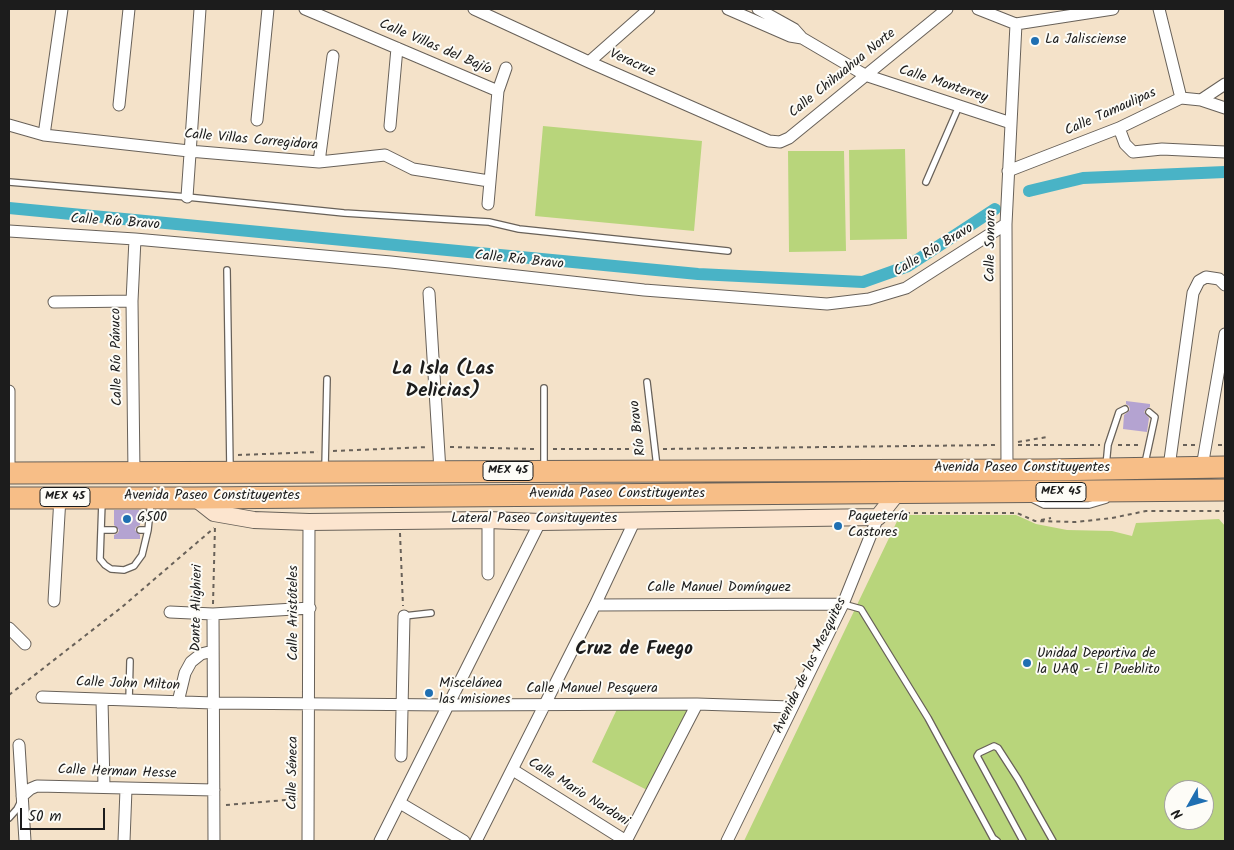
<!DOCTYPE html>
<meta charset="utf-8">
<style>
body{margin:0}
#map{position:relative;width:1234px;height:850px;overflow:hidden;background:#f4e2c9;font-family:Kalam,sans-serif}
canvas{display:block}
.frame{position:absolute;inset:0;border:10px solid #1c1c1c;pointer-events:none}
.north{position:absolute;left:1164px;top:780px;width:50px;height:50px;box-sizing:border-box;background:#fdfcf7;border:1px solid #a3a29f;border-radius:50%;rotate:232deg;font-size:14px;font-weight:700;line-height:20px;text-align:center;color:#1c1c1c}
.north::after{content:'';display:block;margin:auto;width:18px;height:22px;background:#1f6fb2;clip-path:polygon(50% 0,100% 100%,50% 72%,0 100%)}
.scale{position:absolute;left:20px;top:808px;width:85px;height:22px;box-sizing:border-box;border:2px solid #1c1c1c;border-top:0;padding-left:6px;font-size:15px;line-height:18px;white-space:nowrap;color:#1c1c1c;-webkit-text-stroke:4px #fdfcf7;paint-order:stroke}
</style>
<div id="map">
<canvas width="1234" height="850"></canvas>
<div class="frame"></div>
<div class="north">N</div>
<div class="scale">50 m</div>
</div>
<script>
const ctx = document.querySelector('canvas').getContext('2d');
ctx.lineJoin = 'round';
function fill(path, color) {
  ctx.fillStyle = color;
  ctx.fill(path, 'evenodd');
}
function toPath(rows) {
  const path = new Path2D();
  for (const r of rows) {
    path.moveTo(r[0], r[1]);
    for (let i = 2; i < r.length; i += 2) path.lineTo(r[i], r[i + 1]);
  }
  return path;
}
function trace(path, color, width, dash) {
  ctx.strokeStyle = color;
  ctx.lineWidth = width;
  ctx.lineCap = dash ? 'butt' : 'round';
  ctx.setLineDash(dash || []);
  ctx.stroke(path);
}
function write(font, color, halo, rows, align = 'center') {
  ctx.font = font + ' Kalam,sans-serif';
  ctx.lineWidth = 4;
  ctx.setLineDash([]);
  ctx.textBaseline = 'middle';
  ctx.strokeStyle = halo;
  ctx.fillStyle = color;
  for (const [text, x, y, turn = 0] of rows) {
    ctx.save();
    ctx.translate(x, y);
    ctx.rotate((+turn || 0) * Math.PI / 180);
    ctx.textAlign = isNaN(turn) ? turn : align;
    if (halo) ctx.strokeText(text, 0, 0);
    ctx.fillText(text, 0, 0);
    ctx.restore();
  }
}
const green = toPath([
 [543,126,702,141,694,231,535,216],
 [905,149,907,239,850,240,849,150],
 [788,151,844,151,846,251,789,252],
 [900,515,1016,515,1036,524,1067,530,1112,531,1132,536,1136,523,1219,519,1225,526,1225,841,1181,841,1178,840,1177,841,744,841],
 [1174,790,1204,790,1204,820,1174,820],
 [618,707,691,707,649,791,592,762]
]);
const canal = toPath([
 [1029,191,1083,178,1225,172],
 [9,208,698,274,863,282,908,266,995,209]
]);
const building = toPath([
 [1126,401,1150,404,1150,407,1146,409,1144,412,1149,418,1147,432,1123,429,1124,415,1130,410,1129,406,1126,404],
 [114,510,139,510,140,525,136,527,135,530,140,535,140,539,114,539,114,535,118,533,119,530,114,525]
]);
const path = toPath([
 [1018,442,1047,437],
 [1018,445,1100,445],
 [1118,445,1140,445],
 [1183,445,1195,445],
 [1218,445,1225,445],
 [450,447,535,449],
 [553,449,645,449],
 [663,449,995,445],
 [333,451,428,447],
 [238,455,318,452],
 [898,513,1017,513,1035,521,1076,522,1112,518,1146,511,1225,511],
 [1041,520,1051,518],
 [400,533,403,606],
 [213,604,215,526],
 [9,695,122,607,214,528],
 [226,805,298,799]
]);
const lane = toPath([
 [9,182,187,197,344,213,489,222,519,229,728,251],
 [926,182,959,106],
 [227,270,230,468],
 [647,382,657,467],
 [544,388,544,466],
 [1145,463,1155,417,1149,412],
 [1106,466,1108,445,1119,412,1125,409],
 [325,467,327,379],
 [1032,499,1044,505,1089,505,1106,500],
 [102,502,101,530,114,530],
 [101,530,100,559,105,565,111,569,124,570,134,566,142,555,148,530],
 [140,530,148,530,151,501],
 [843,604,861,609,928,718,993,838,997,841],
 [404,616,431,613],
 [129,701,130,661],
 [9,818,17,809,20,803],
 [1023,841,977,756,979,753,994,746,998,748,1018,779,1053,841]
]);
const street = toPath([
 [305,9,498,91],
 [474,9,589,62,769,141,780,142,789,138,947,9],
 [728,9,790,36,802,38],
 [758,9,794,29,802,38,865,75,1011,123],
 [978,9,1016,24],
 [1159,9,1181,98],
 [1016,24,1113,9],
 [589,62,649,9],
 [1201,100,1225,108],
 [119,105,129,9],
 [257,120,268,9],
 [9,125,44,135,189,151,319,162,385,155,413,169,489,181],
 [390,126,397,48],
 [1119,128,1125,144,1133,152,1162,149,1225,152],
 [44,135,62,9],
 [319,162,333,56],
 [1008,171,1119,128,1181,98,1201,100,1225,84],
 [187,197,200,9],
 [488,204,498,91,506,68],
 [9,231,135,239,391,262,644,290,827,304,869,299,906,288,1006,224],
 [429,293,440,471],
 [54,302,132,301],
 [9,391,9,473],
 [1169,467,1193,293,1199,281,1206,277,1219,279,1225,285],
 [1202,467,1225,334],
 [1007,469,1006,224,1016,24],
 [134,473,132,301,135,239],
 [488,520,488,574],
 [54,601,60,497],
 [595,605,843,604],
 [170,612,213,614,310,608],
 [213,614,214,841],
 [9,628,25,644],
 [42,697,213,703,448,705,697,704,791,707],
 [102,700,104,786],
 [178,702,185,673,191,662,201,654,213,651],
 [19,745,25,841],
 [401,756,404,616],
 [513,770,626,841],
 [22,796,30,789,37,786,214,790],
 [400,803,464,841],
 [124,841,126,789],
 [308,841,309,522],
 [380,841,540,522],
 [476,841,595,605,635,520],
 [626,841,697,704],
 [727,841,843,604,878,517]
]);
const secondary = toPath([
 [195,498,214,513,254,520,309,522,488,520,540,522,878,517,897,493]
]);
const highway = toPath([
 [9,473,1046,470,1225,467],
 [9,498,195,498,1225,490]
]);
const markers = [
 [1035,41,5,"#1f6fb2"],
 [127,519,5,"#1f6fb2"],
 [838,526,5,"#1f6fb2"],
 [1027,663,5,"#1f6fb2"],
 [429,693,5,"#1f6fb2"]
];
const shields = [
 [508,471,50],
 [1061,492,50],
 [65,497,50]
];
const shieldNames = [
 ["MEX 45",508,471],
 ["MEX 45",1061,492],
 ["MEX 45",65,497]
];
const poiNames = [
 ["La Jalisciense",1045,41],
 ["Paquetería",848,518],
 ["Castores",848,534],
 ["G500",137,519],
 ["Unidad Deportiva de",1037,655],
 ["la UAQ - El Pueblito",1037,671],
 ["Miscelánea",439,685],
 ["las misiones",439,701]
];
const streetNames = [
 ["Calle Villas del Bajío",435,48,23],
 ["Veracruz",632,64,24],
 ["Calle Chihuahua Norte",843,74,-39],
 ["Calle Monterrey",943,85,18],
 ["Calle Tamaulipas",1111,113,-24],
 ["Calle Villas Corregidora",251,141,5],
 ["Calle Río Bravo",115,223,4],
 ["Calle Sonora",992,246,-89],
 ["Calle Río Bravo",934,251,-31],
 ["Calle Río Bravo",519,261,6],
 ["Calle Río Pánuco",118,357,-91],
 ["Río Bravo",639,428,-97],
 ["Avenida Paseo Constituyentes",1022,469],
 ["Avenida Paseo Constituyentes",617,495],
 ["Avenida Paseo Constituyentes",212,497],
 ["Lateral Paseo Consituyentes",534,520],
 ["Calle Manuel Domínguez",719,589],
 ["Dante Alighieri",198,608,-89],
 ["Calle Aristóteles",295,613,-90],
 ["Avenida de los Mezquites",811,666,-64],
 ["Calle John Milton",128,685,2],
 ["Calle Manuel Pesquera",592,690],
 ["Calle Herman Hesse",117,773,2],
 ["Calle Séneca",294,773,-89],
 ["Calle Mario Nardoni",578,793,32]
];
const districtNames = [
 ["La Isla (Las",443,371],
 ["Delicias)",443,393],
 ["Cruz de Fuego",634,651]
];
fill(green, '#b8d57b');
trace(canal, '#49b3c6', 12);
fill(building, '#b4a3d1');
trace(lane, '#686159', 8);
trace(street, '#686159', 13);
trace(secondary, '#686159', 18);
trace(highway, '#686159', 23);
trace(path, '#686159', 2, [4, 4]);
trace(lane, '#fff', 5.5);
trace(street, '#fff', 11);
trace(secondary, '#fce5cf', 16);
trace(highway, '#f7be87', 21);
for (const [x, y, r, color] of markers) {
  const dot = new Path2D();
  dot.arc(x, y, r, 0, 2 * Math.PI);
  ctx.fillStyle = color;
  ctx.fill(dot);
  trace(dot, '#fdfcf7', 2);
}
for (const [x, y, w] of shields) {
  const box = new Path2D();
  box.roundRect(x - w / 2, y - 9.5, w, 19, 4);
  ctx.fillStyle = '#fdfcf7';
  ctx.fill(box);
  trace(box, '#1c1c1c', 1);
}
write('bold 12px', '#1c1c1c', null, shieldNames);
write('14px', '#1c1c1c', '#fdfcf7', poiNames, 'left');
write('14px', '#1c1c1c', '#fdfcf7', streetNames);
write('bold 19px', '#1c1c1c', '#fdfcf7', districtNames);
</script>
